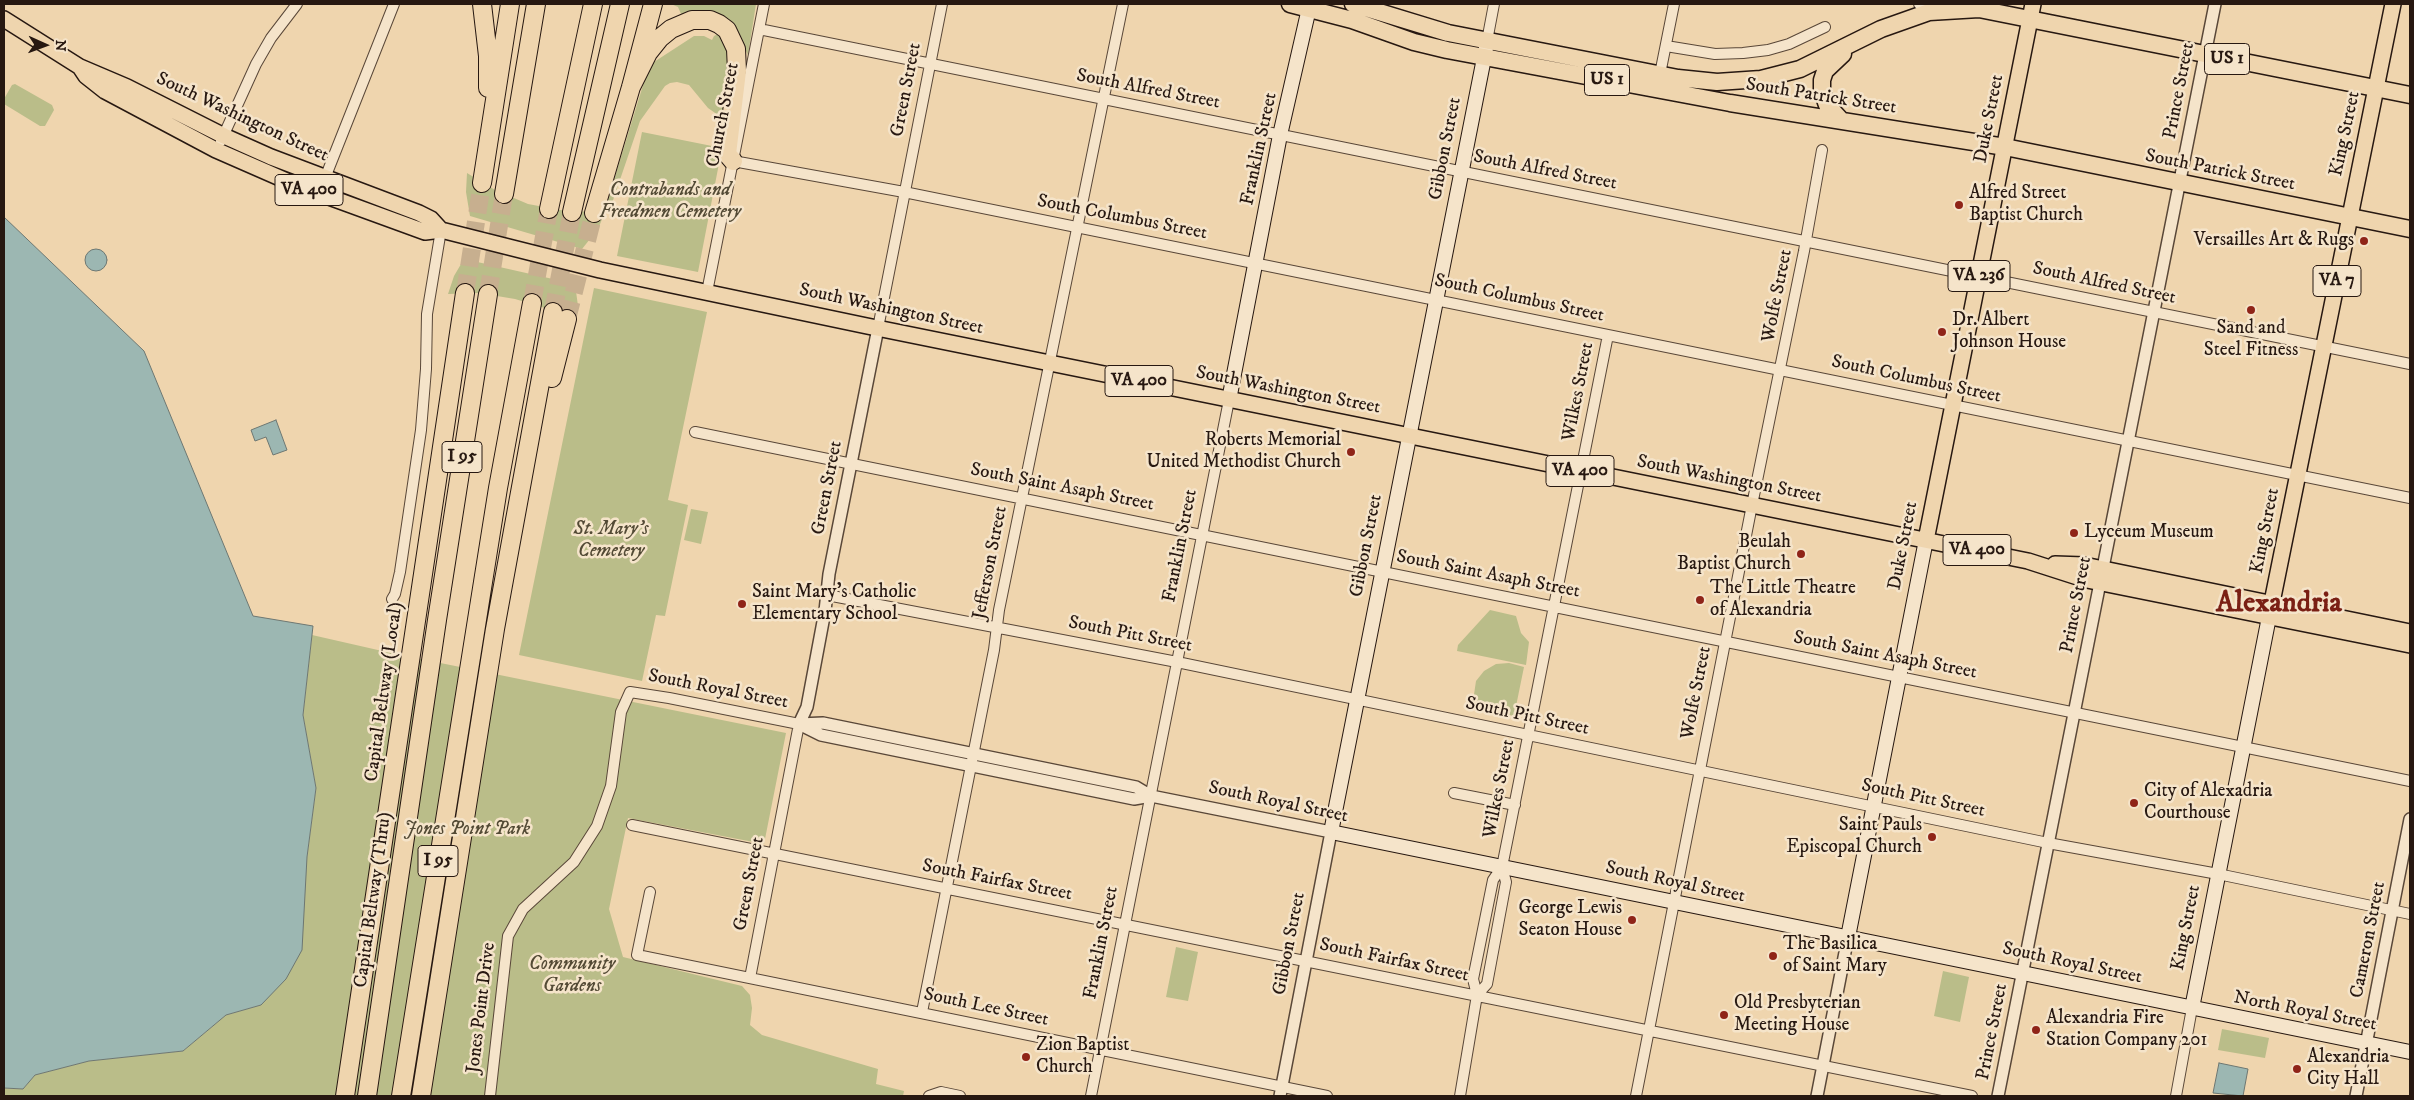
<!DOCTYPE html>
<style>
body{margin:0}
#map{position:relative;width:2414px;height:1100px;overflow:hidden;background:#efd5ae;font-family:"IM FELL DW Pica",serif}
canvas{display:block}
.frame{position:absolute;inset:0;border:5px solid #271811;pointer-events:none}
.north{position:absolute;left:20px;top:20px;width:50px;height:50px;-webkit-text-stroke:4px #f5e4ca;paint-order:stroke;rotate:92deg;font-size:14px;font-weight:700;line-height:20px;text-align:center;color:#271811}
.north::after{content:'';display:block;margin:auto;width:18px;height:22px;background:#271811;clip-path:polygon(50% 0,100% 100%,50% 72%,0 100%)}
</style>
<div id="map">
<canvas width="2414" height="1100"></canvas>
<div class="frame"></div>
<div class="north">N</div>
</div>
<script>
const ctx = document.querySelector('canvas').getContext('2d');
ctx.lineJoin = 'round';
function fill(path, color) {
  ctx.fillStyle = color;
  ctx.fill(path, 'evenodd');
}
function toPath(rows) {
  const path = new Path2D();
  for (const r of rows) {
    if (r.length === 3) {
      path.moveTo(r[0] + r[2], r[1]);
      path.arc(r[0], r[1], r[2], 0, 2 * Math.PI);
      continue;
    }
    path.moveTo(r[0], r[1]);
    for (let i = 2; i < r.length; i += 2) path.lineTo(r[i], r[i + 1]);
  }
  return path;
}
function trace(path, color, width, dash) {
  ctx.strokeStyle = color;
  ctx.lineWidth = width;
  ctx.lineCap = dash ? 'butt' : 'round';
  ctx.setLineDash(dash || []);
  ctx.stroke(path);
}
function write(font, color, halo, rows, align = 'center') {
  ctx.font = font + ' "IM FELL DW Pica",serif';
  ctx.lineWidth = 5;
  ctx.setLineDash([]);
  ctx.textBaseline = 'middle';
  ctx.strokeStyle = halo;
  ctx.fillStyle = color;
  for (const [text, x, y, turn = 0] of rows) {
    ctx.save();
    ctx.translate(x, y);
    ctx.rotate((+turn || 0) * Math.PI / 180);
    ctx.textAlign = isNaN(turn) ? turn : align;
    if (halo) ctx.strokeText(text, 0, 0);
    ctx.fillText(text, 0, 0);
    ctx.restore();
  }
}
const green = toPath([
 [671,4,756,4,748,55,740,39,681,14,678,7],
 [718,34,725,36,730,64,723,114,718,115,708,108,689,85,677,82,670,83,665,86,640,121,609,212,605,212,598,229,582,249,470,216,466,192,467,173,495,190,528,204,566,211,604,212,644,82,654,62,694,36,704,36,712,40,714,36],
 [15,84,52,105,54,110,45,126,40,126,4,104,4,99,12,85],
 [642,132,722,148,698,272,617,256],
 [464,259,575,284,578,306,575,324,548,309,515,299,479,293,448,294,454,276],
 [594,288,707,312,668,500,688,505,665,616,656,615,642,681,519,655],
 [691,509,708,512,701,544,684,540],
 [1490,610,1516,616,1521,633,1529,642,1526,665,1457,651,1458,645],
 [312,635,391,653,786,733,764,844,628,818,609,909,623,957,742,986,750,995,752,1008,750,1025,762,1035,878,1069,876,1084,904,1091,903,1096,4,1096,4,1088,23,1089,35,1075,89,1061,183,1051,226,1015,261,1005,307,857,316,788,303,715],
 [1509,663,1524,667,1514,716,1472,708,1476,681,1484,671,1496,664],
 [1176,947,1198,952,1188,1001,1166,997],
 [1943,971,1969,977,1960,1022,1934,1016],
 [2222,1029,2269,1038,2265,1058,2218,1050]
]);
const water = toPath([
 [4,217,144,351,253,616,313,626,303,715,316,788,307,857,302,950,286,979,261,1005,226,1015,183,1051,89,1061,35,1075,23,1089,4,1088,4,217],
 [96,260,11],
 [276,420,287,450,273,455,266,437,255,441,251,430,276,420],
 [2219,1063,2248,1069,2243,1096,2213,1093,2219,1063]
]);
const motorwayTunnel = toPath([
 [465,293,482,183],
 [488,294,504,194],
 [532,303,549,209],
 [553,312,572,212],
 [567,319,594,213]
]);
const minor = toPath([
 [1919,4,1929,12],
 [759,29,2410,364],
 [1487,41,1494,4],
 [1666,46,1715,54,1743,53,1768,50,1789,44,1825,27],
 [1659,79,1674,4],
 [221,141,256,64,271,38,297,4],
 [733,161,904,192,2410,498],
 [325,178,394,4],
 [707,292,764,4],
 [878,328,942,4],
 [695,432,2410,781],
 [827,595,1177,662,2048,843,2218,874,2410,914],
 [392,599,395,594,400,572,421,430,426,369,427,314,441,230],
 [1454,793,1515,805],
 [632,825,1972,1096],
 [650,892,637,955,1327,1096],
 [1477,995,1487,984,1506,882,1502,867],
 [922,1012,994,650,999,610,1123,4],
 [490,1096,508,936,523,909,574,862,597,826,611,786,621,712,630,692,669,698,799,724,750,978],
 [929,1096,941,1092,960,1096],
 [1091,1096,1229,400],
 [1460,1096,1477,995,1473,979,1493,880,1502,867,1608,335],
 [1636,1096,1752,505,1804,251,1822,150],
 [2176,1096,2192,1008]
]);
const tertiary = toPath([
 [799,724,823,723,955,750,1136,787,1151,796,1331,832,1280,1096],
 [799,724,807,707,825,611,829,574,878,328],
 [801,725,821,735,1134,799,1151,796],
 [1817,1096,1848,937],
 [1998,1096,2215,4],
 [2356,1096,2410,819]
]);
const secondary = toPath([
 [1486,48,1331,832,2410,1052],
 [1229,400,1280,135,1310,4],
 [1848,937,1926,540],
 [2192,1008,2269,617]
]);
const primary = toPath([
 [4,19,80,67,127,87,224,136,271,157,419,213,431,219,441,230],
 [80,67,86,76,105,91,216,150,296,185,425,232,441,230,600,270,867,326,2028,561,2087,580,2410,645],
 [1926,540,2033,4],
 [2055,564,2084,565,2410,632],
 [2269,617,2393,4]
]);
const trunk = toPath([
 [1290,4,1352,20,1414,42,1447,50,1730,103,2005,147,2410,229],
 [1353,4,1448,33,1678,78,1717,82,1761,79,1800,69,1881,29,1929,12,1979,9,2410,95],
 [1842,121,1827,105,1822,91,1822,80,1825,71,1843,54]
]);
const motorway = toPath([
 [482,4,488,56,488,88],
 [631,87,648,53,660,38,671,29,692,20,710,20,719,24,727,30,736,49,737,71,727,154,733,161],
 [482,183,510,4],
 [504,194,536,4],
 [549,209,593,4],
 [572,212,620,4],
 [594,213,631,87,653,4],
 [552,378,567,319],
 [345,1096,465,293],
 [367,1096,437,620,488,294],
 [401,1096,498,488,532,303],
 [421,1096,495,629,553,312]
]);
const markers = [
 [1959,205,5,"#8f2418"],
 [2364,241,5,"#8f2418"],
 [2251,310,5,"#8f2418"],
 [1942,332,5,"#8f2418"],
 [1351,452,5,"#8f2418"],
 [2074,533,5,"#8f2418"],
 [1801,554,5,"#8f2418"],
 [1700,600,5,"#8f2418"],
 [742,604,5,"#8f2418"],
 [2134,803,5,"#8f2418"],
 [1932,837,5,"#8f2418"],
 [1632,920,5,"#8f2418"],
 [1773,956,5,"#8f2418"],
 [1724,1015,5,"#8f2418"],
 [2036,1030,5,"#8f2418"],
 [1026,1057,5,"#8f2418"],
 [2297,1069,5,"#8f2418"]
];
const shields = [
 [2227,59,45],
 [1607,80,45],
 [309,190,68],
 [1979,276,62],
 [2337,281,48],
 [1139,381,68],
 [462,457,40],
 [1580,471,68],
 [1977,550,68],
 [438,861,40]
];
const shieldNames = [
 ["US 1",2227,59],
 ["US 1",1607,80],
 ["VA 400",309,190],
 ["VA 236",1979,276],
 ["VA 7",2337,281],
 ["VA 400",1139,381],
 ["I 95",462,457],
 ["VA 400",1580,471],
 ["VA 400",1977,550],
 ["I 95",438,861]
];
const streetNames = [
 ["Green Street",907,90,-79],
 ["South Alfred Street",1148,90,11],
 ["Prince Street",2180,91,-79],
 ["South Patrick Street",1821,97,9],
 ["Church Street",724,115,-79],
 ["South Washington Street",242,118,25],
 ["Duke Street",1990,119,-79],
 ["King Street",2346,134,-78],
 ["Franklin Street",1260,149,-78],
 ["Gibbon Street",1446,149,-79],
 ["South Alfred Street",1545,171,11],
 ["South Patrick Street",2220,171,11],
 ["South Columbus Street",1122,218,11],
 ["South Alfred Street",2104,284,12],
 ["Wolfe Street",1778,296,-79],
 ["South Columbus Street",1519,299,12],
 ["South Washington Street",891,310,12],
 ["South Columbus Street",1916,380,12],
 ["South Washington Street",1288,391,11],
 ["Wilkes Street",1579,392,-79],
 ["South Washington Street",1729,480,11],
 ["Green Street",828,488,-79],
 ["South Saint Asaph Street",1062,488,11],
 ["King Street",2266,531,-79],
 ["Franklin Street",1181,546,-79],
 ["Gibbon Street",1367,546,-79],
 ["Duke Street",1904,546,-79],
 ["Jefferson Street",991,563,-79],
 ["South Saint Asaph Street",1488,575,11],
 ["Prince Street",2077,605,-79],
 ["South Pitt Street",1130,635,11],
 ["South Saint Asaph Street",1885,656,11],
 ["South Royal Street",718,690,11],
 ["Capital Beltway (Local)",385,692,-82],
 ["Wolfe Street",1697,693,-79],
 ["South Pitt Street",1527,717,12],
 ["Wilkes Street",1500,789,-79],
 ["South Pitt Street",1923,799,12],
 ["South Royal Street",1278,803,12],
 ["South Fairfax Street",997,881,11],
 ["South Royal Street",1675,883,12],
 ["Green Street",750,884,-79],
 ["Capital Beltway (Thru)",374,900,-82],
 ["King Street",2187,928,-79],
 ["Cameron Street",2369,940,-79],
 ["Franklin Street",1102,943,-79],
 ["Gibbon Street",1290,944,-79],
 ["South Fairfax Street",1394,961,12],
 ["South Royal Street",2072,964,12],
 ["Jones Point Drive",482,1008,-83],
 ["South Lee Street",986,1008,12],
 ["North Royal Street",2305,1012,11],
 ["Prince Street",1993,1032,-79]
];
const parkNames = [
 ["Contrabands and",670,191],
 ["Freedmen Cemetery",670,213],
 ["St. Mary's",611,530],
 ["Cemetery",611,552],
 ["Jones Point Park",467,830],
 ["Community",572,965],
 ["Gardens",572,987]
];
const poiNames = [
 ["Alfred Street",1969,194],
 ["Baptist Church",1969,216],
 ["Versailles Art & Rugs",2354,241,"right"],
 ["Dr. Albert",1952,321],
 ["Johnson House",1952,343],
 ["Sand and",2251,329,"center"],
 ["Steel Fitness",2251,351,"center"],
 ["Roberts Memorial",1341,441,"right"],
 ["United Methodist Church",1341,463,"right"],
 ["Lyceum Museum",2084,533],
 ["Beulah",1791,543,"right"],
 ["Baptist Church",1791,565,"right"],
 ["The Little Theatre",1710,589],
 ["of Alexandria",1710,611],
 ["Saint Mary's Catholic",752,593],
 ["Elementary School",752,615],
 ["City of Alexadria",2144,792],
 ["Courthouse",2144,814],
 ["Saint Pauls",1922,826,"right"],
 ["Episcopal Church",1922,848,"right"],
 ["George Lewis",1622,909,"right"],
 ["Seaton House",1622,931,"right"],
 ["The Basilica",1783,945],
 ["of Saint Mary",1783,967],
 ["Old Presbyterian",1734,1004],
 ["Meeting House",1734,1026],
 ["Alexandria Fire",2046,1019],
 ["Station Company 201",2046,1041],
 ["Zion Baptist",1036,1046],
 ["Church",1036,1068],
 ["Alexandria",2307,1058],
 ["City Hall",2307,1080]
];
const townNames = [
 ["Alexandria",2279,605]
];
fill(green, '#babd89');
fill(water, '#9cb7b2');
trace(water, '#6d7772', 1);
trace(motorwayTunnel, '#c7af8f', 18, [18, 9]);
trace(minor, '#594738', 12);
trace(tertiary, '#594738', 14);
trace(secondary, '#271811', 16);
trace(primary, '#271811', 18);
trace(trunk, '#271811', 19);
trace(motorway, '#271811', 20);
trace(minor, '#f5e4ca', 10);
trace(tertiary, '#f5e4ca', 11);
trace(secondary, '#f5e4ca', 14);
trace(primary, '#efd5ae', 15);
trace(trunk, '#efd5ae', 16);
trace(motorway, '#efd5ae', 18);
for (const [x, y, r, color] of markers) {
  const dot = new Path2D();
  dot.arc(x, y, r, 0, 2 * Math.PI);
  ctx.fillStyle = color;
  ctx.fill(dot);
  trace(dot, '#f5e4ca', 2);
}
for (const [x, y, w] of shields) {
  const box = new Path2D();
  box.roundRect(x - w / 2, y - 15.5, w, 31, 4);
  ctx.fillStyle = '#f5e4ca';
  ctx.fill(box);
  trace(box, '#271811', 1);
}
write('bold 18px', '#271811', null, shieldNames);
write('19px', '#271811', '#f5e4ca', streetNames);
write('italic 19px', '#534a35', '#f5e4ca', parkNames);
write('19px', '#271811', '#f5e4ca', poiNames, 'left');
write('bold 29px', '#7a1f14', '#f5e4ca', townNames);
</script>
